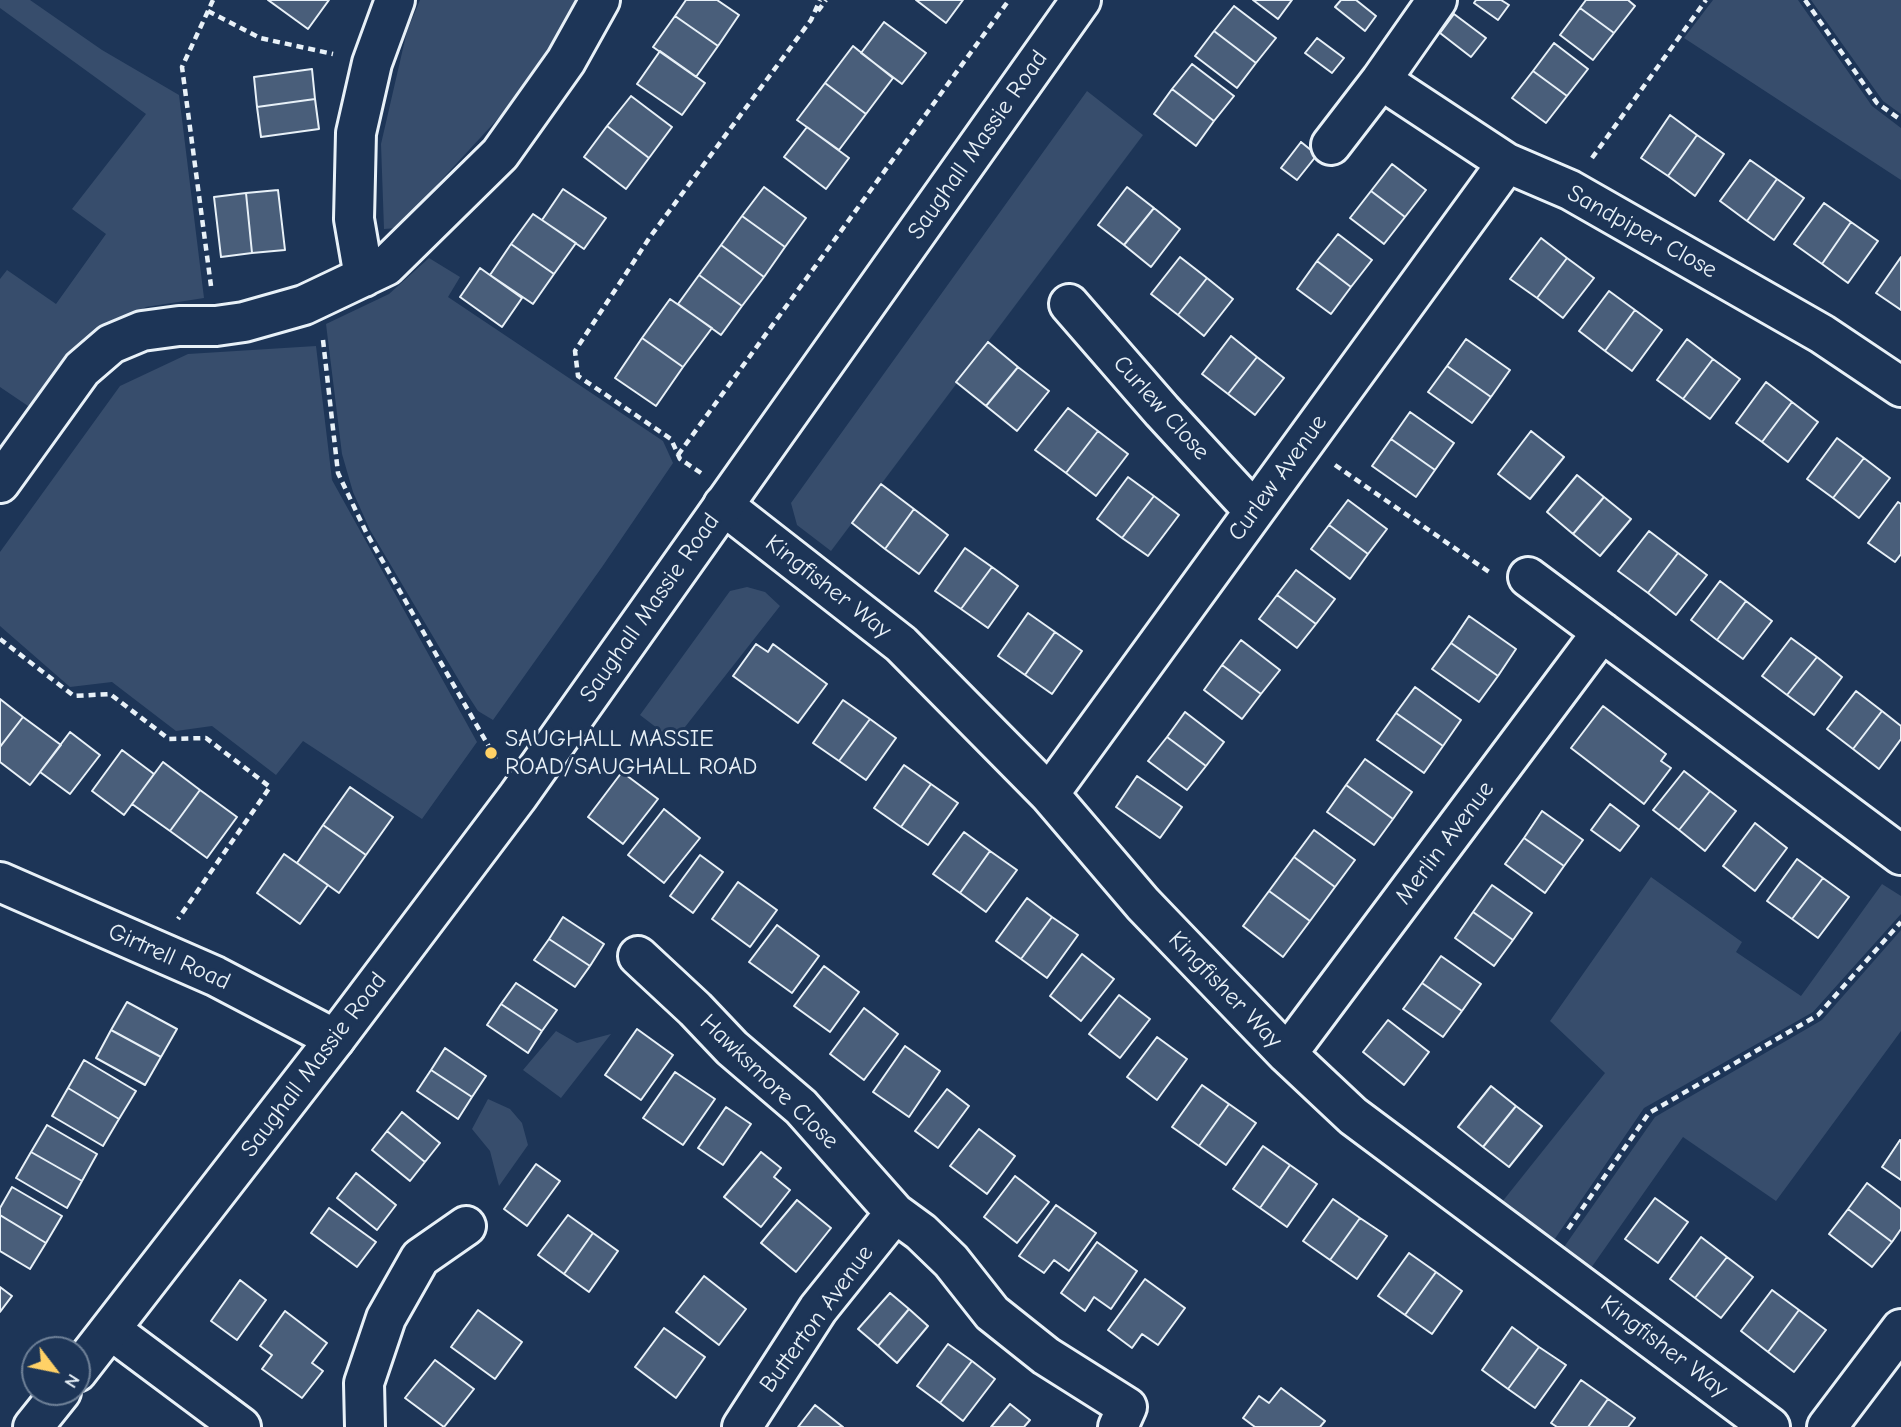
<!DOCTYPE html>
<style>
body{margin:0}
#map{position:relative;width:1901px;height:1427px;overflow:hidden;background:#1d3557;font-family:"Comic Neue",sans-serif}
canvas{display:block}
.north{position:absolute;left:21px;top:1336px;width:70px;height:70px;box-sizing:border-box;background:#1d3557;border:2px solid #6e8097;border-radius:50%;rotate:122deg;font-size:19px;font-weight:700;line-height:28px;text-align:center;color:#e8f1f8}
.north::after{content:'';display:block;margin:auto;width:24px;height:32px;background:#ffd166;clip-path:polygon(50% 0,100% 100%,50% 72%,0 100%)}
</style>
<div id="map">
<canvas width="1901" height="1427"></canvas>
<div class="north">N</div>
</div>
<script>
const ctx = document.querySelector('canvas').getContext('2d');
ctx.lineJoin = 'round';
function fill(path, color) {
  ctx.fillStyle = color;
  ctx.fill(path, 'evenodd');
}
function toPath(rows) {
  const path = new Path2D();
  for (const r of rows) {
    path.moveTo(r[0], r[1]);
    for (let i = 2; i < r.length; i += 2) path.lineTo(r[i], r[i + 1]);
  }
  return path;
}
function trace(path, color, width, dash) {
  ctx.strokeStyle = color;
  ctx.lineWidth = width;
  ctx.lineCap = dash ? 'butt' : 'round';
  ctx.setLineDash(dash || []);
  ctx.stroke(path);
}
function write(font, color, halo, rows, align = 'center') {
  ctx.font = font + ' "Comic Neue",sans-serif';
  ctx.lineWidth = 6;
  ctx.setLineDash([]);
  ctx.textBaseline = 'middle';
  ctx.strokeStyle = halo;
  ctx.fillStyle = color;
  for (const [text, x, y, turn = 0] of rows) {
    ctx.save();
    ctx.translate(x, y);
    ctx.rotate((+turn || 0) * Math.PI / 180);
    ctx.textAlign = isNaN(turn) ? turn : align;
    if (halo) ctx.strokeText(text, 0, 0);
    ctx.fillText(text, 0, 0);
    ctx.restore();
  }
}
const green = toPath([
 [0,0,30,0,102,50,179,95,204,298,146,307,105,329,31,408,0,387,0,279,7,270,56,304,106,234,72,209,146,114,0,8],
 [420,0,580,0,573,16,505,111,397,228,384,229,381,144,407,31],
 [1713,0,1798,0,1872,106,1901,128,1901,180,1684,38],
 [1811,0,1901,0,1901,114,1883,101],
 [1087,91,1143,135,831,551,797,525,791,503],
 [429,258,460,277,448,297,663,441,673,463,602,567,493,720,478,711,467,694,370,530,353,492,342,454,326,324,389,294],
 [316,346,332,480,477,742,422,819,303,741,276,775,212,726,176,731,112,682,70,687,0,626,0,552,120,386,188,354],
 [747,587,765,592,780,606,674,741,640,715,730,591],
 [1651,877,1742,942,1736,952,1801,996,1882,884,1901,896,1901,914,1813,1012,1644,1108,1554,1240,1502,1202,1605,1073,1550,1021],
 [1901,930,1901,1031,1776,1201,1683,1137,1591,1268,1564,1247,1655,1117,1822,1020],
 [556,1031,577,1043,611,1034,561,1098,523,1070],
 [488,1099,510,1109,522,1123,528,1145,499,1186,490,1151,472,1129]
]);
const building = toPath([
 [268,0,329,0,308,29,268,0],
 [686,0,717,0,739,15,718,46,675,16,686,0],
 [916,0,963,0,946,23,916,0],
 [1253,0,1292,0,1278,19,1253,0],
 [1341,0,1356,0,1376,16,1365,31,1335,7,1341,0],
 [1476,0,1501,0,1509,5,1498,20,1474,3,1476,0],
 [1586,0,1628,0,1635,6,1614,33,1580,8,1586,0],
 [1234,6,1276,38,1256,63,1214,31,1234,6],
 [1580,8,1614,33,1593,60,1560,35,1580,8],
 [1454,14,1486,38,1471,57,1440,33,1454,14],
 [675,16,718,46,696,77,653,47,675,16],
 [884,22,926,53,902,84,861,53,884,22],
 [1214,31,1256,63,1237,88,1195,56,1214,31],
 [1317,38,1344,58,1332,73,1305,53,1317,38],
 [1554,43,1588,69,1567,96,1533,71,1554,43],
 [853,46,893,78,866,114,825,83,853,46],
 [660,51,705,83,682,115,637,84,660,51],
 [1192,64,1234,96,1214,121,1172,89,1192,64],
 [312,69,315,99,257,107,254,77,312,69],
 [1533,71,1567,96,1546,123,1512,98,1533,71],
 [825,83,866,114,839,150,797,120,825,83],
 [1172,89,1214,121,1196,146,1154,114,1172,89],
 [631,96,672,127,649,158,607,126,631,96],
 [315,99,319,129,261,137,257,107,315,99],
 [1670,115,1697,135,1668,176,1641,158,1670,115],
 [607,126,649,158,626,189,584,157,607,126],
 [807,127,849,158,826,189,784,157,807,127],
 [1697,135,1724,154,1695,196,1668,176,1697,135],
 [1301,142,1317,155,1297,180,1281,168,1301,142],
 [1750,160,1777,179,1747,221,1720,201,1750,160],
 [1392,164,1426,190,1405,217,1371,191,1392,164],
 [1777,179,1804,198,1774,240,1747,221,1777,179],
 [764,187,806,218,785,247,742,216,764,187],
 [1127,187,1154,208,1124,245,1098,225,1127,187],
 [563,189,606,218,584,249,542,220,563,189],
 [278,190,285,250,252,253,246,193,278,190],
 [1371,191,1405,217,1384,244,1350,218,1371,191],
 [246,193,252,253,221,257,214,197,246,193],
 [1824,203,1851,222,1822,264,1794,244,1824,203],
 [1154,208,1180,229,1151,267,1124,245,1154,208],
 [533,214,576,243,554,274,511,244,533,214],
 [742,216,785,247,764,277,721,245,742,216],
 [1851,222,1878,241,1848,283,1822,264,1851,222],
 [1338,234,1372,260,1351,287,1317,261,1338,234],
 [1541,238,1567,258,1537,298,1510,279,1541,238],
 [511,244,554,274,533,304,490,275,511,244],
 [721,245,764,277,742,306,699,275,721,245],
 [1180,257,1207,278,1178,315,1151,294,1180,257],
 [1901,257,1901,310,1876,293,1901,257],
 [1567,258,1594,278,1563,318,1537,298,1567,258],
 [1317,261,1351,287,1331,314,1297,289,1317,261],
 [480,268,522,298,502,327,460,297,480,268],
 [699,275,742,306,721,335,678,304,699,275],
 [1207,278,1233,299,1204,336,1178,315,1207,278],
 [1609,291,1635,310,1605,351,1579,331,1609,291],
 [670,299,712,328,683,367,642,338,670,299],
 [1635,310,1662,330,1632,371,1605,351,1635,310],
 [1231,336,1257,357,1228,394,1202,374,1231,336],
 [642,338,683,367,656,406,615,378,642,338],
 [1466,339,1510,370,1491,397,1447,366,1466,339],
 [1687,339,1713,359,1683,399,1657,380,1687,339],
 [988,342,1018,367,986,406,956,382,988,342],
 [1257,357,1284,378,1255,415,1228,394,1257,357],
 [1713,359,1740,379,1710,419,1683,399,1713,359],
 [1447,366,1491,397,1472,423,1428,392,1447,366],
 [1018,367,1049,391,1017,431,986,406,1018,367],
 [1766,382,1792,402,1762,442,1736,423,1766,382],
 [1792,402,1818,422,1788,462,1762,442,1792,402],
 [1068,408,1098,431,1066,473,1035,450,1068,408],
 [1410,412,1454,443,1435,470,1391,439,1410,412],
 [1098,431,1128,454,1096,496,1066,473,1098,431],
 [1531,431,1564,457,1530,499,1498,474,1531,431],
 [1837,438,1864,458,1833,498,1807,479,1837,438],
 [1391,439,1435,470,1416,497,1372,466,1391,439],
 [1864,458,1890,478,1859,518,1833,498,1864,458],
 [1577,475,1604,497,1573,534,1547,512,1577,475],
 [1128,477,1154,496,1122,538,1097,519,1128,477],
 [881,484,914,509,885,549,852,523,881,484],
 [1154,496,1179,515,1148,556,1122,538,1154,496],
 [1604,497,1631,519,1600,556,1573,534,1604,497],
 [1348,500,1387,529,1368,554,1329,525,1348,500],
 [1898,502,1901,504,1901,554,1895,562,1868,543,1898,502],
 [914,509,948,535,919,574,885,549,914,509],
 [1329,525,1368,554,1350,579,1311,549,1329,525],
 [1649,531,1678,553,1648,593,1618,571,1649,531],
 [965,548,992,567,961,609,935,591,965,548],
 [1678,553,1707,575,1676,615,1648,593,1678,553],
 [992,567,1018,586,988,628,961,609,992,567],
 [1296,570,1335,599,1316,624,1277,595,1296,570],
 [1720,581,1746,601,1717,640,1691,620,1720,581],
 [1277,595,1316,624,1297,648,1259,619,1277,595],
 [1746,601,1772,621,1743,659,1717,640,1746,601],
 [1028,613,1055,632,1025,675,998,656,1028,613],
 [1469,616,1516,649,1498,676,1451,643,1469,616],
 [1055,632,1082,651,1052,694,1025,675,1055,632],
 [1791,638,1817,657,1787,695,1762,676,1791,638],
 [1241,640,1280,670,1261,694,1222,665,1241,640],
 [1451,643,1498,676,1479,702,1432,669,1451,643],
 [756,644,768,652,773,644,827,684,798,723,733,676,756,644],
 [1817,657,1842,677,1814,715,1787,695,1817,657],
 [1222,665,1261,694,1242,719,1204,690,1222,665],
 [1415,687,1461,720,1443,746,1396,713,1415,687],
 [1856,691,1882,711,1853,749,1827,729,1856,691],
 [0,699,23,717,0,747,0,699],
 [843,700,870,719,839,761,813,743,843,700],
 [1603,706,1666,754,1661,761,1671,768,1644,804,1571,748,1603,706],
 [1882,711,1901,726,1901,739,1879,769,1853,749,1882,711],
 [1185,712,1224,742,1206,766,1167,737,1185,712],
 [1396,713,1443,746,1424,773,1377,740,1396,713],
 [23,717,61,745,30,785,0,762,0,747,23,717],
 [870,719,896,738,866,780,839,761,870,719],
 [70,732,100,755,70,794,40,772,70,732],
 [1167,737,1206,766,1187,790,1148,761,1167,737],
 [122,750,154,774,124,815,92,791,122,750],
 [1365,759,1412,792,1393,819,1346,785,1365,759],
 [163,762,200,790,170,831,132,804,163,762],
 [904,765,931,784,901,827,874,808,904,765],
 [1684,771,1710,791,1679,830,1653,810,1684,771],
 [622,772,658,799,623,844,588,817,622,772],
 [1137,776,1182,807,1160,838,1116,807,1137,776],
 [931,784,958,803,928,845,901,827,931,784],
 [1346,785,1393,819,1374,845,1327,812,1346,785],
 [350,787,393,817,366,855,323,825,350,787],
 [200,790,237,817,207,858,170,831,200,790],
 [1710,791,1736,811,1705,851,1679,830,1710,791],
 [1610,804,1639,826,1620,851,1591,830,1610,804],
 [664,809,700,838,664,883,628,855,664,809],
 [1542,811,1583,840,1564,866,1524,838,1542,811],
 [1755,823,1787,848,1755,891,1723,866,1755,823],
 [323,825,366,855,339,893,297,863,323,825],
 [1314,830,1355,860,1335,887,1294,857,1314,830],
 [964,832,990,851,960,893,933,874,964,832],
 [1524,838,1564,866,1545,893,1505,864,1524,838],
 [990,851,1017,870,986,912,960,893,990,851],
 [284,854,328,885,300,924,257,893,284,854],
 [700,855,723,872,693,913,670,896,700,855],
 [1294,857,1335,887,1310,921,1269,891,1294,857],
 [1797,859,1823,878,1792,919,1767,901,1797,859],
 [1823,878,1849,897,1818,938,1792,919,1823,878],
 [738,882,777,910,750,947,712,919,738,882],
 [1492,885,1532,913,1513,940,1473,912,1492,885],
 [1269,891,1310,921,1283,957,1243,926,1269,891],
 [1027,898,1052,917,1021,959,996,941,1027,898],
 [1473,912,1513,940,1494,966,1455,938,1473,912],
 [563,917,604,944,590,966,549,939,563,917],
 [1052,917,1078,935,1047,978,1021,959,1052,917],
 [777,925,819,956,792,993,749,962,777,925],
 [549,939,590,966,575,987,534,960,549,939],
 [1082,954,1114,979,1081,1021,1050,996,1082,954],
 [1441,956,1481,984,1462,1011,1422,983,1441,956],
 [824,966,859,992,830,1032,794,1006,824,966],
 [516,983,557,1010,542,1031,501,1004,516,983],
 [1422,983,1462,1011,1443,1037,1403,1009,1422,983],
 [1119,995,1150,1019,1120,1058,1089,1034,1119,995],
 [127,1002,177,1029,161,1057,111,1030,127,1002],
 [501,1004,542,1031,528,1053,487,1025,501,1004],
 [864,1008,898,1034,864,1080,830,1054,864,1008],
 [1388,1020,1429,1052,1404,1085,1363,1052,1388,1020],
 [637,1029,673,1055,641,1100,605,1075,637,1029],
 [111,1030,161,1057,145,1085,96,1058,111,1030],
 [1157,1037,1187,1059,1157,1100,1127,1077,1157,1037],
 [905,1046,940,1071,909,1117,873,1092,905,1046],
 [445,1048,486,1076,472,1097,431,1070,445,1048],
 [84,1060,136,1091,119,1119,68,1088,84,1060],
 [431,1070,472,1097,458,1119,417,1091,431,1070],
 [675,1072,715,1099,683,1145,643,1118,675,1072],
 [1202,1085,1229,1104,1199,1146,1172,1127,1202,1085],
 [1491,1086,1516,1106,1483,1147,1458,1127,1491,1086],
 [68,1088,119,1119,103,1146,52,1116,68,1088],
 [947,1089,969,1106,938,1148,915,1131,947,1089],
 [1229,1104,1256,1123,1226,1165,1199,1146,1229,1104],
 [1516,1106,1542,1126,1509,1167,1483,1147,1516,1106],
 [726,1107,751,1124,723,1165,698,1148,726,1107],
 [402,1112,440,1143,425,1162,387,1131,402,1112],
 [47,1125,97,1154,82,1181,31,1152,47,1125],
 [979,1129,1015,1156,987,1194,950,1166,979,1129],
 [387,1131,425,1162,410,1181,372,1150,387,1131],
 [1900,1140,1901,1141,1901,1180,1882,1167,1900,1140],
 [1263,1146,1290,1165,1260,1208,1233,1189,1263,1146],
 [31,1152,82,1181,67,1208,16,1178,31,1152],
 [761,1152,781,1168,774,1177,790,1190,761,1227,724,1197,761,1152],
 [536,1164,560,1181,527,1226,504,1209,536,1164],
 [1290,1165,1317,1184,1287,1227,1260,1208,1290,1165],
 [356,1173,396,1205,377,1230,337,1198,356,1173],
 [1015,1176,1049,1202,1017,1243,984,1217,1015,1176],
 [1867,1183,1901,1209,1901,1229,1892,1242,1848,1209,1867,1183],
 [12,1187,62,1216,46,1243,0,1215,0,1208,12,1187],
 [1655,1198,1688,1222,1658,1263,1625,1239,1655,1198],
 [1333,1199,1360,1218,1330,1260,1303,1241,1333,1199],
 [797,1200,831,1228,796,1272,761,1243,797,1200],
 [1056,1205,1096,1233,1069,1271,1054,1260,1044,1273,1019,1256,1056,1205],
 [329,1208,376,1242,357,1267,311,1233,329,1208],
 [1848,1209,1892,1242,1872,1267,1829,1234,1848,1209],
 [0,1215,46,1243,30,1269,0,1251,0,1215],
 [568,1215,593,1233,564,1274,538,1255,568,1215],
 [1360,1218,1387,1236,1357,1279,1330,1260,1360,1218],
 [593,1233,618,1251,589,1292,564,1274,593,1233],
 [1701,1237,1727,1257,1695,1298,1670,1279,1701,1237],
 [1097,1242,1137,1271,1111,1309,1094,1297,1085,1311,1061,1293,1097,1242],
 [1409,1253,1436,1272,1405,1315,1378,1296,1409,1253],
 [1727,1257,1753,1277,1721,1318,1695,1298,1727,1257],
 [1436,1272,1462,1291,1432,1334,1405,1315,1436,1272],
 [704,1276,746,1309,719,1345,676,1312,704,1276],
 [1145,1279,1185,1308,1158,1345,1142,1334,1132,1348,1108,1330,1145,1279],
 [240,1280,266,1300,237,1340,211,1321,240,1280],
 [0,1287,12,1296,0,1312,0,1287],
 [1772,1290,1799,1310,1768,1352,1741,1331,1772,1290],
 [890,1293,909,1309,878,1346,858,1329,890,1293],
 [909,1309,928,1326,897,1363,878,1346,909,1309],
 [478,1310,522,1342,495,1379,451,1347,478,1310],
 [1799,1310,1826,1330,1794,1372,1768,1352,1799,1310],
 [285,1311,327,1343,312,1363,323,1371,302,1398,262,1369,272,1355,260,1346,285,1311],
 [1512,1327,1539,1347,1508,1389,1482,1370,1512,1327],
 [664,1328,705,1357,676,1398,635,1367,664,1328],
 [948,1344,972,1361,940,1403,917,1386,948,1344],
 [1539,1347,1566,1365,1535,1408,1508,1389,1539,1347],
 [435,1360,474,1389,444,1427,405,1398,435,1360],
 [972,1361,995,1379,963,1421,940,1403,972,1361],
 [1581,1380,1608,1399,1588,1427,1557,1427,1551,1423,1581,1380],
 [1281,1388,1325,1421,1320,1427,1255,1427,1243,1418,1259,1396,1269,1403,1281,1388],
 [1608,1399,1635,1418,1628,1427,1588,1427,1608,1399],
 [1010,1404,1030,1420,1024,1427,991,1427,1010,1404],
 [815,1405,843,1427,798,1427,815,1405]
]);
const path = toPath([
 [213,0,208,11,260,38,333,54],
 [1805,0,1877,103,1901,120],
 [208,11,182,67,211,286],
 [818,11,826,0],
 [1592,158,1706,0],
 [323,340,338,473,366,532,496,759],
 [678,455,1009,0],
 [1335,465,1489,572],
 [701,473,680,459,671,439,578,376,575,351,650,237,811,20,820,0],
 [0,639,74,696,110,694,169,739,206,738,270,787,178,919],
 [1568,1229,1649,1113,1818,1015,1901,922]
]);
const minor = toPath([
 [1437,0,1381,80,1507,163,1570,190,1822,334,1901,387],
 [1331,145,1381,80],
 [364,277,354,219,356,133,372,63,395,0],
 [1069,304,1162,411,1254,511],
 [0,483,82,369,111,344,142,331,179,326,216,326,244,322,304,305,386,266,500,154,566,61,600,0],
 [723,505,901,644,1049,794,1143,904,1287,1054,1353,1116,1770,1427],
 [1528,577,1901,855],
 [1049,794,1507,163],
 [0,882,215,976,335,1039],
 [638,956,695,1009,732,1048,801,1107,895,1213,921,1232,951,1261,992,1313,1046,1356,1127,1407,1118,1427],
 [1287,1054,1602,632],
 [111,1330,241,1427],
 [365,1427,364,1383,386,1318,420,1258,466,1226],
 [742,1427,818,1309,895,1213],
 [1827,1427,1901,1329]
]);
const major = toPath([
 [77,1372,335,1039,518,796,1081,0],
 [33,1427,61,1392]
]);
const markers = [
 [491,753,7,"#ffd166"]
];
const streetNames = [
 ["Saughall Massie Road",978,145,-55],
 ["Sandpiper Close",1642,232,29],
 ["Curlew Close",1161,408,48],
 ["Curlew Avenue",1278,478,-54],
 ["Kingfisher Way",828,587,38],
 ["Saughall Massie Road",650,608,-55],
 ["Merlin Avenue",1445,843,-53],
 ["Girtrell Road",169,957,24],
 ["Kingfisher Way",1225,990,46],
 ["Saughall Massie Road",314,1065,-53],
 ["Hawksmore Close",769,1082,44],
 ["Butterton Avenue",817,1319,-54],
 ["Kingfisher Way",1664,1347,37]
];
const poiNames = [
 ["SAUGHALL MASSIE",505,739],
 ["ROAD/SAUGHALL ROAD",505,767]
];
fill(green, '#374d6c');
fill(building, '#495e7a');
trace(building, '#e8f1f8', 2);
trace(minor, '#e8f1f8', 44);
trace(major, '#e8f1f8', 44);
trace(path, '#e8f1f8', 4.5, [7, 5]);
trace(minor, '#1d3557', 38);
trace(major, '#1d3557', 38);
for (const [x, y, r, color] of markers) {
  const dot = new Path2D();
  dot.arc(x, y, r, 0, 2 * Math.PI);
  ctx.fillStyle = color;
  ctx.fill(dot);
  trace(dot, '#1d3557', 2.5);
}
write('24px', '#e8f1f8', '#1d3557', streetNames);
write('24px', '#e8f1f8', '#1d3557', poiNames, 'left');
</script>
